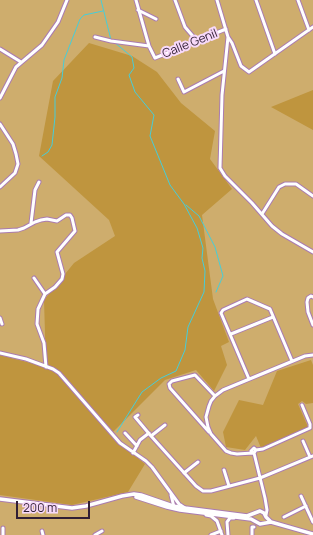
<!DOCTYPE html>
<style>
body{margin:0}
#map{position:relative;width:313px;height:535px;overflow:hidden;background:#f5c4fb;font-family:Manrope,sans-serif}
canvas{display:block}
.scale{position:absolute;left:16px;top:501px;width:74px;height:18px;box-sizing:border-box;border:2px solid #311f34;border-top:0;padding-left:5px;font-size:12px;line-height:14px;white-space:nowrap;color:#311f34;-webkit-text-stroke:3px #f7d9fa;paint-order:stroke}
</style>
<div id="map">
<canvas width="313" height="535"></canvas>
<div class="scale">200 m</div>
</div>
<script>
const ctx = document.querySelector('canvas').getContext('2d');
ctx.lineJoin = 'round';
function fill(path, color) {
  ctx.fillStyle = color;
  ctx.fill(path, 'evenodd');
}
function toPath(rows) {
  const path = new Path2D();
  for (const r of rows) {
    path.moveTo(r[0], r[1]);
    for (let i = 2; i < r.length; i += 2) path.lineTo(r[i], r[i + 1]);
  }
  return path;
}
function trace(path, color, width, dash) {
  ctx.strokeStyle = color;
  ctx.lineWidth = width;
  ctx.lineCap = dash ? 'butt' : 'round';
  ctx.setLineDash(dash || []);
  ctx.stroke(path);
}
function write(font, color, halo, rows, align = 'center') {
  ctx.font = font + ' Manrope,sans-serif';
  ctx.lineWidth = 4;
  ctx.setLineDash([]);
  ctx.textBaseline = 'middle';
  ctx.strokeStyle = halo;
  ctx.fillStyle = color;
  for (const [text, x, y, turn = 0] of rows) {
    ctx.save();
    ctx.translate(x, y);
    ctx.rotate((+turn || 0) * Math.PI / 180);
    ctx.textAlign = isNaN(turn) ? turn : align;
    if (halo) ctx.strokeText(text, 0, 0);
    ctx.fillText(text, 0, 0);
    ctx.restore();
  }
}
const green = toPath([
 [0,0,313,0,313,535,0,535]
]);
const forest = toPath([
 [89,43,132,56,157,72,181,103,215,131,210,159,232,189,202,215,213,299,229,342,221,346,227,365,214,391,196,370,165,380,110,435,145,464,128,492,72,505,0,495,0,355,46,367,44,300,74,263,115,236,109,220,39,156,53,81],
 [313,90,313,130,271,107],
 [311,360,313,365,313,403,306,404,302,401,298,404,308,427,261,448,256,436,245,450,226,447,223,432,239,400,263,405,277,371]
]);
const stream = toPath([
 [101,0,111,40],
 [114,42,132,57,134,68,129,75,135,92,154,115,150,136,170,185,184,204,197,228,203,248,202,258,205,271,204,292,188,327,185,350,176,371,161,378,142,392,117,432],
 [42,156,48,152,52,145,55,117,55,97,62,78,64,60,80,19,84,15,103,11],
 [186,205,199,216,215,247,223,276,216,292]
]);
const minor = toPath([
 [136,0,149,46,155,58,226,29],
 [175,0,185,27,197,41],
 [217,0,228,37,222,95,220,168,225,176,252,203,272,226,282,234,313,252],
 [256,0,275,54],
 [298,0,309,30],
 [138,10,156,19],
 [95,37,111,41,149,46],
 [228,37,232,43,241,66,249,72,313,27],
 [0,49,21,62],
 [178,79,184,92,224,71],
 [0,98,16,67,42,45,58,22,67,0],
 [0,124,13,144,16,154,18,164,15,173,0,187],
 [262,214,279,187,285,184,296,184,313,196],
 [31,223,35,190,39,182],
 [0,231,18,230,24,228,35,222,41,220,47,219,57,221,66,215,70,215,72,218,75,231,57,252,63,274,62,279,55,287,45,294,38,309,37,324,44,343,46,367],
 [34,278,45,294],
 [313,297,311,296,308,298,307,302,308,312,313,325],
 [0,318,2,324],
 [231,334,273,317],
 [0,353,26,359,53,369,59,373,120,443,146,461,152,467,179,504,185,508],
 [249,379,221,313,223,310,247,299,270,309,292,361],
 [138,415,135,417,151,436,196,486,203,491,211,491,260,478,313,456],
 [209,432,170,388,169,384,172,381,195,375,215,396],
 [125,433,137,446],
 [151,436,165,425],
 [303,441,310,457],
 [256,450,254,448,251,451,254,453,256,450,263,449,310,428,310,424,302,405],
 [133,453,140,440,149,433],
 [253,453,237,454,231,453,226,451,211,434,208,427,206,417,209,406,211,401,215,396,223,390,305,356,313,355],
 [254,453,265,498,267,510,266,515],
 [224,470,229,486],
 [184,473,198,462],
 [171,495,174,507],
 [301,496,313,522],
 [206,515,211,516,217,521,222,535],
 [284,517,306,506],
 [42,531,43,535],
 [3,535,3,528],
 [95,535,102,531],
 [211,535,221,531],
 [228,535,227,522,230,518,234,518],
 [252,535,252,527,254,527]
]);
const major = toPath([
 [136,497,167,507,180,510,251,519,260,524,271,522,313,534],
 [0,499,72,508,86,506,122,496,134,494,141,495,173,506,185,508,247,516,260,511,264,513,266,517,271,522]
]);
const streetNames = [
 ["Calle Genil",190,44,-22]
];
fill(green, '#cead6d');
fill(forest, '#bf953e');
trace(stream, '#46ced9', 1);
trace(minor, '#aa7cb0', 5);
trace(major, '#aa7cb0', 5.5);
trace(minor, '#fff', 3);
trace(major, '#fff', 3.5);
write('12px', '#311f34', '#f7d9fa', streetNames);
</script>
